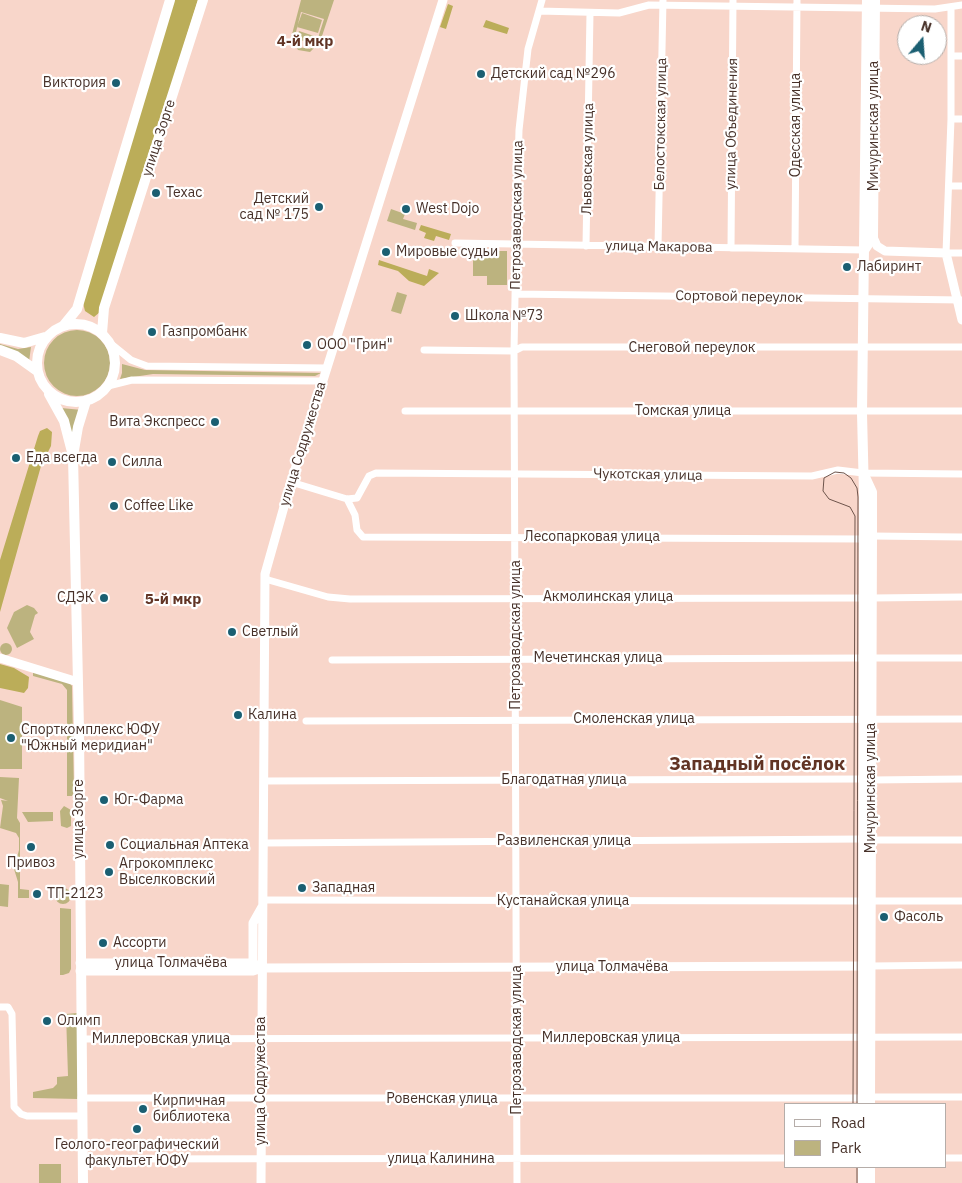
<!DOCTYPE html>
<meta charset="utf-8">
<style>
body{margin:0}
#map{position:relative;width:962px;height:1183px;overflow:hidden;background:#f8d6ca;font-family:"IBM Plex Sans",sans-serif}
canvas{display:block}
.legend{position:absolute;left:784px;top:1103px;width:162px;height:65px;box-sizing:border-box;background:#fff;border:1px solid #b5ada9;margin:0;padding:6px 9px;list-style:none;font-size:15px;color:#473129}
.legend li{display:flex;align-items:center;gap:10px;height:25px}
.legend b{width:25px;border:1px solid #b5ada9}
.north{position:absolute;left:897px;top:15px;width:50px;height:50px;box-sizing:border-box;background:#fff;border:1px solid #b5ada9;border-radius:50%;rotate:18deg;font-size:14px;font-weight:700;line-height:20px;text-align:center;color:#473129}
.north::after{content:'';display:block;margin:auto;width:18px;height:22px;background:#1b5f72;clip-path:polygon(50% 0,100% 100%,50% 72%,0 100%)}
</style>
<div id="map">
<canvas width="962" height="1183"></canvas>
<ul class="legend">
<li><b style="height:6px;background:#fff"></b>Road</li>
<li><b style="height:14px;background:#bcb37f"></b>Park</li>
</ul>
<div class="north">N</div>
</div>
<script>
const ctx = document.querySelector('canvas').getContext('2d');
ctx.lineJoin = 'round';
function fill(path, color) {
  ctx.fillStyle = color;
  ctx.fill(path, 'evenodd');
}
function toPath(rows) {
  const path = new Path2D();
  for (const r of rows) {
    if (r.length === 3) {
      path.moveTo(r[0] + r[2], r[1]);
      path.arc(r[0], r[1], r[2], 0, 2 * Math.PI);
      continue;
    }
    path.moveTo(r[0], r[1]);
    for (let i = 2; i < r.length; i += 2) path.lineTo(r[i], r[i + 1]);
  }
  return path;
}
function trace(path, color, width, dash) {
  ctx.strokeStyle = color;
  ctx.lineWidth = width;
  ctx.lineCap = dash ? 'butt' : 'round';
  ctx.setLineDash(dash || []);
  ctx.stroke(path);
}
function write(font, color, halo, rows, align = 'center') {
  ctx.font = font + ' "IBM Plex Sans",sans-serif';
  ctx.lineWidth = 4.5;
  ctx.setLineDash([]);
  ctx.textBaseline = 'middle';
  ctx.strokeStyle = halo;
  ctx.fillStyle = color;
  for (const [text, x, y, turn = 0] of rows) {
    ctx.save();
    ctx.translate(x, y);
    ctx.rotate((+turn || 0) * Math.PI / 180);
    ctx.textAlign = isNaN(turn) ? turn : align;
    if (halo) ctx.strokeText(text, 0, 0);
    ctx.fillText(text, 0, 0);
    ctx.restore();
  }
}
const green = toPath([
 [301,0,334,0,320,42,310,52,298,50,291,38],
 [301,12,324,19,317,41,310,49,299,47,294,40],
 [302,13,322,20,318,33,297,27],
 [299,31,314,36,311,43,296,39],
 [391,209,405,214,403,219,417,223,415,230,387,221],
 [473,251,507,251,507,285,487,285,487,276,473,276],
 [397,292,407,295,401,314,391,311],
 [77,363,33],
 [0,344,18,349,31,347,29,362,0,346],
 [122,364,145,370,321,373,315,376,153,374,120,379,122,373],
 [61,408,82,410,72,434],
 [27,605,34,608,38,613,35,615,30,632,34,639,17,648,7,628,14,612],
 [6,649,6],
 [33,671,69,682,72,686,74,792,72,796,67,796,67,690,62,684,33,676],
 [0,700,22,707,22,769,0,769],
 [0,777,19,778,17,818,20,823,20,889,29,890,29,898,18,898,18,882,14,869,19,850,19,838,16,833,0,828,3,806,1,800,8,801,0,798],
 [64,806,71,810,71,826,67,828,61,826,60,811],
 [22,812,53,812,53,821,28,822],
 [0,884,9,885,8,907,0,906],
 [63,896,8],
 [60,908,71,909,71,969,69,973,63,975,60,975],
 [77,1013,78,1099,33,1098,33,1092,53,1088,57,1084,57,1077,68,1076,66,1014],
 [39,1164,61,1164,61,1183,39,1183]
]);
const forest = toPath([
 [174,0,198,0,100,312,94,317,85,311,83,303],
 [448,4,453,6,446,29,440,27],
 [486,20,509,28,507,34,483,27],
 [421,225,451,234,449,240,436,236,434,241,424,238,426,233,419,230],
 [379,260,427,276,429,269,439,273,424,286,409,281,398,271,378,265],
 [47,428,52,432,51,446,41,466,0,612,0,560,38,436,40,431],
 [0,664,14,668,29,677,28,688,24,693,0,688]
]);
const minor = toPath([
 [951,8,951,119,946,253,962,253],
 [539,11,619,13,649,5,935,9,962,5],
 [951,56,962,56],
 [951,119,962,119],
 [949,186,962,186],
 [455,243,864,250],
 [586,246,590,13],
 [658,247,663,0],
 [731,248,733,0],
 [795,249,797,0],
 [515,294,962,300],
 [110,343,131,360,147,366,327,368],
 [424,350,514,351,522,347,962,347],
 [108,386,132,380,323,381],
 [405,411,962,411],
 [291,482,347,499,357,498,369,476,376,473,812,476,838,470,863,473,962,474],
 [347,499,355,515,357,530,363,537,864,539],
 [872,536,962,537],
 [265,579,328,597,350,599,864,598],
 [872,598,962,597],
 [871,658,962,658],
 [332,660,864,658],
 [306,721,962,719],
 [871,780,962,779],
 [265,781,863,779],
 [871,840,962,840],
 [265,843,863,839],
 [263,900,863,901],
 [871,901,962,901],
 [871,966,962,965],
 [0,1007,8,1007,12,1014,14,1107,21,1114,27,1116,82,1116],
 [81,1039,962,1037],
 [870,1097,962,1097],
 [81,1098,863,1098],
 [946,1158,962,1158],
 [96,1159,786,1158],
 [517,1183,514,351,516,244,519,130,528,49,542,0]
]);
const tertiary = toPath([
 [873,237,877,246,885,251,946,253,962,320],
 [0,658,78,682],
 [80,963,253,963,262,968],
 [253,967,253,923,262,907],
 [80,971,253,971,262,968,869,966],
 [261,1183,265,574,291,482,443,0]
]);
const secondary = toPath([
 [865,249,873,237,875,0],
 [76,363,39],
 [64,325,77,309,170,0],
 [102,333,104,308,203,0],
 [0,338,24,343,45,337],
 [0,350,16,356,37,371],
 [49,394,64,421,72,452],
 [866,479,872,492,872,536,870,1104],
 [863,1104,864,495,862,413,867,0],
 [863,1167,863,1183],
 [83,1183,79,729,73,456,78,427,86,401],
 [870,1183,870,1167]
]);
const tram = toPath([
 [853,1104,855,516,850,507,829,499,823,491,824,478,835,472,844,473,851,478,857,488,858,497,857,1104],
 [857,1183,857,1167]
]);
const markers = [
 [481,74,5,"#1b5f72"],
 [116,83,5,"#1b5f72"],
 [156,193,5,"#1b5f72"],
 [319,207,5,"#1b5f72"],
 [406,209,5,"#1b5f72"],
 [386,252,5,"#1b5f72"],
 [847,267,5,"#1b5f72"],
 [455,316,5,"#1b5f72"],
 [152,332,5,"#1b5f72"],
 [307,345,5,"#1b5f72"],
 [215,422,5,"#1b5f72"],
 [16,458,5,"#1b5f72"],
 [112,462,5,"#1b5f72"],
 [114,506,5,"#1b5f72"],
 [104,598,5,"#1b5f72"],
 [232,632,5,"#1b5f72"],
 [238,715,5,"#1b5f72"],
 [11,738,5,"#1b5f72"],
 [104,800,5,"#1b5f72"],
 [110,845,5,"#1b5f72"],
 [31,847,5,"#1b5f72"],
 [109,872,5,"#1b5f72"],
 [302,888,5,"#1b5f72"],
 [37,894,5,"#1b5f72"],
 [884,917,5,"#1b5f72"],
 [103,943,5,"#1b5f72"],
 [47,1021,5,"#1b5f72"],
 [143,1109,5,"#1b5f72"],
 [137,1129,5,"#1b5f72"]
];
const poiNames = [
 ["Детский сад №296",491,74],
 ["Виктория",106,83,"right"],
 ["Техас",166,193],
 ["Детский",309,199,"right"],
 ["сад № 175",309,215,"right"],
 ["West Dojo",416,209],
 ["Мировые судьи",396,252],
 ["Лабиринт",857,267],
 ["Школа №73",465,316],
 ["Газпромбанк",162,332],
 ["ООО \"Грин\"",317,345],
 ["Вита Экспресс",205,422,"right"],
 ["Еда всегда",26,458],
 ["Силла",122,462],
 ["Coffee Like",124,506],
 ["СДЭК",94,598,"right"],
 ["Светлый",242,632],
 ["Калина",248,715],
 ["Спорткомплекс ЮФУ",21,730],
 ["\"Южный меридиан\"",21,746],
 ["Юг-Фарма",114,800],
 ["Социальная Аптека",120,845],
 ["Привоз",31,863,"center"],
 ["Агрокомплекс",119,864],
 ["Выселковский",119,880],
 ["Западная",312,888],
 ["ТП-2123",47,894],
 ["Фасоль",894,917],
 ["Ассорти",113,943],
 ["Олимп",57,1021],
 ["Кирпичная",153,1101],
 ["библиотека",153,1117],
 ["Геолого-географический",137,1145,"center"],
 ["факультет ЮФУ",137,1161,"center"]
];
const streetNames = [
 ["Белостокская улица",661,124,-89],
 ["улица Объединения",732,124,-89],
 ["Одесская улица",796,125,-90],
 ["Мичуринская улица",874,126,-90],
 ["улица Зорге",159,138,-72],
 ["Львовская улица",588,159,-89],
 ["Петрозаводская улица",517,215,-89],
 ["улица Макарова",659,247,1],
 ["Сортовой переулок",739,297,1],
 ["Снеговой переулок",692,348],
 ["Томская улица",683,411],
 ["улица Содружества",303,444,-73],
 ["Чукотская улица",648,475,1],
 ["Лесопарковая улица",592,537],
 ["Акмолинская улица",608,597],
 ["Петрозаводская улица",516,635,-90],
 ["Мечетинская улица",598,658],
 ["Смоленская улица",634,719],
 ["Благодатная улица",564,780],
 ["Мичуринская улица",871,788,-90],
 ["улица Зорге",79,819,-90],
 ["Развиленская улица",564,841],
 ["Кустанайская улица",563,901],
 ["улица Толмачёва",171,963],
 ["улица Толмачёва",612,967],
 ["Миллеровская улица",611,1038],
 ["Миллеровская улица",161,1039],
 ["Петрозаводская улица",517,1040,-90],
 ["улица Содружества",261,1081,-90],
 ["Ровенская улица",442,1099],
 ["улица Калинина",441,1159]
];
const neighbourhoodNames = [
 ["4-й мкр",305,42],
 ["5-й мкр",173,600]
];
const districtNames = [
 ["Западный посёлок",757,765]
];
fill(green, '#bcb37f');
fill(forest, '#bbad59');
trace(minor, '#fff', 7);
trace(tertiary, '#fff', 9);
trace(secondary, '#fff', 10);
trace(tram, '#6d544b', 1);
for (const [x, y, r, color] of markers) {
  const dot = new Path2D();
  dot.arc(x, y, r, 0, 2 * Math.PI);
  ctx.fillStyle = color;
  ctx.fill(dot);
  trace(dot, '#fff', 2);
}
write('14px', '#473129', '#fff', poiNames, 'left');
write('14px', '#473129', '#fff', streetNames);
write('bold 15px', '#613424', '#fff', neighbourhoodNames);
write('bold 19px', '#613424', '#fff', districtNames);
</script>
